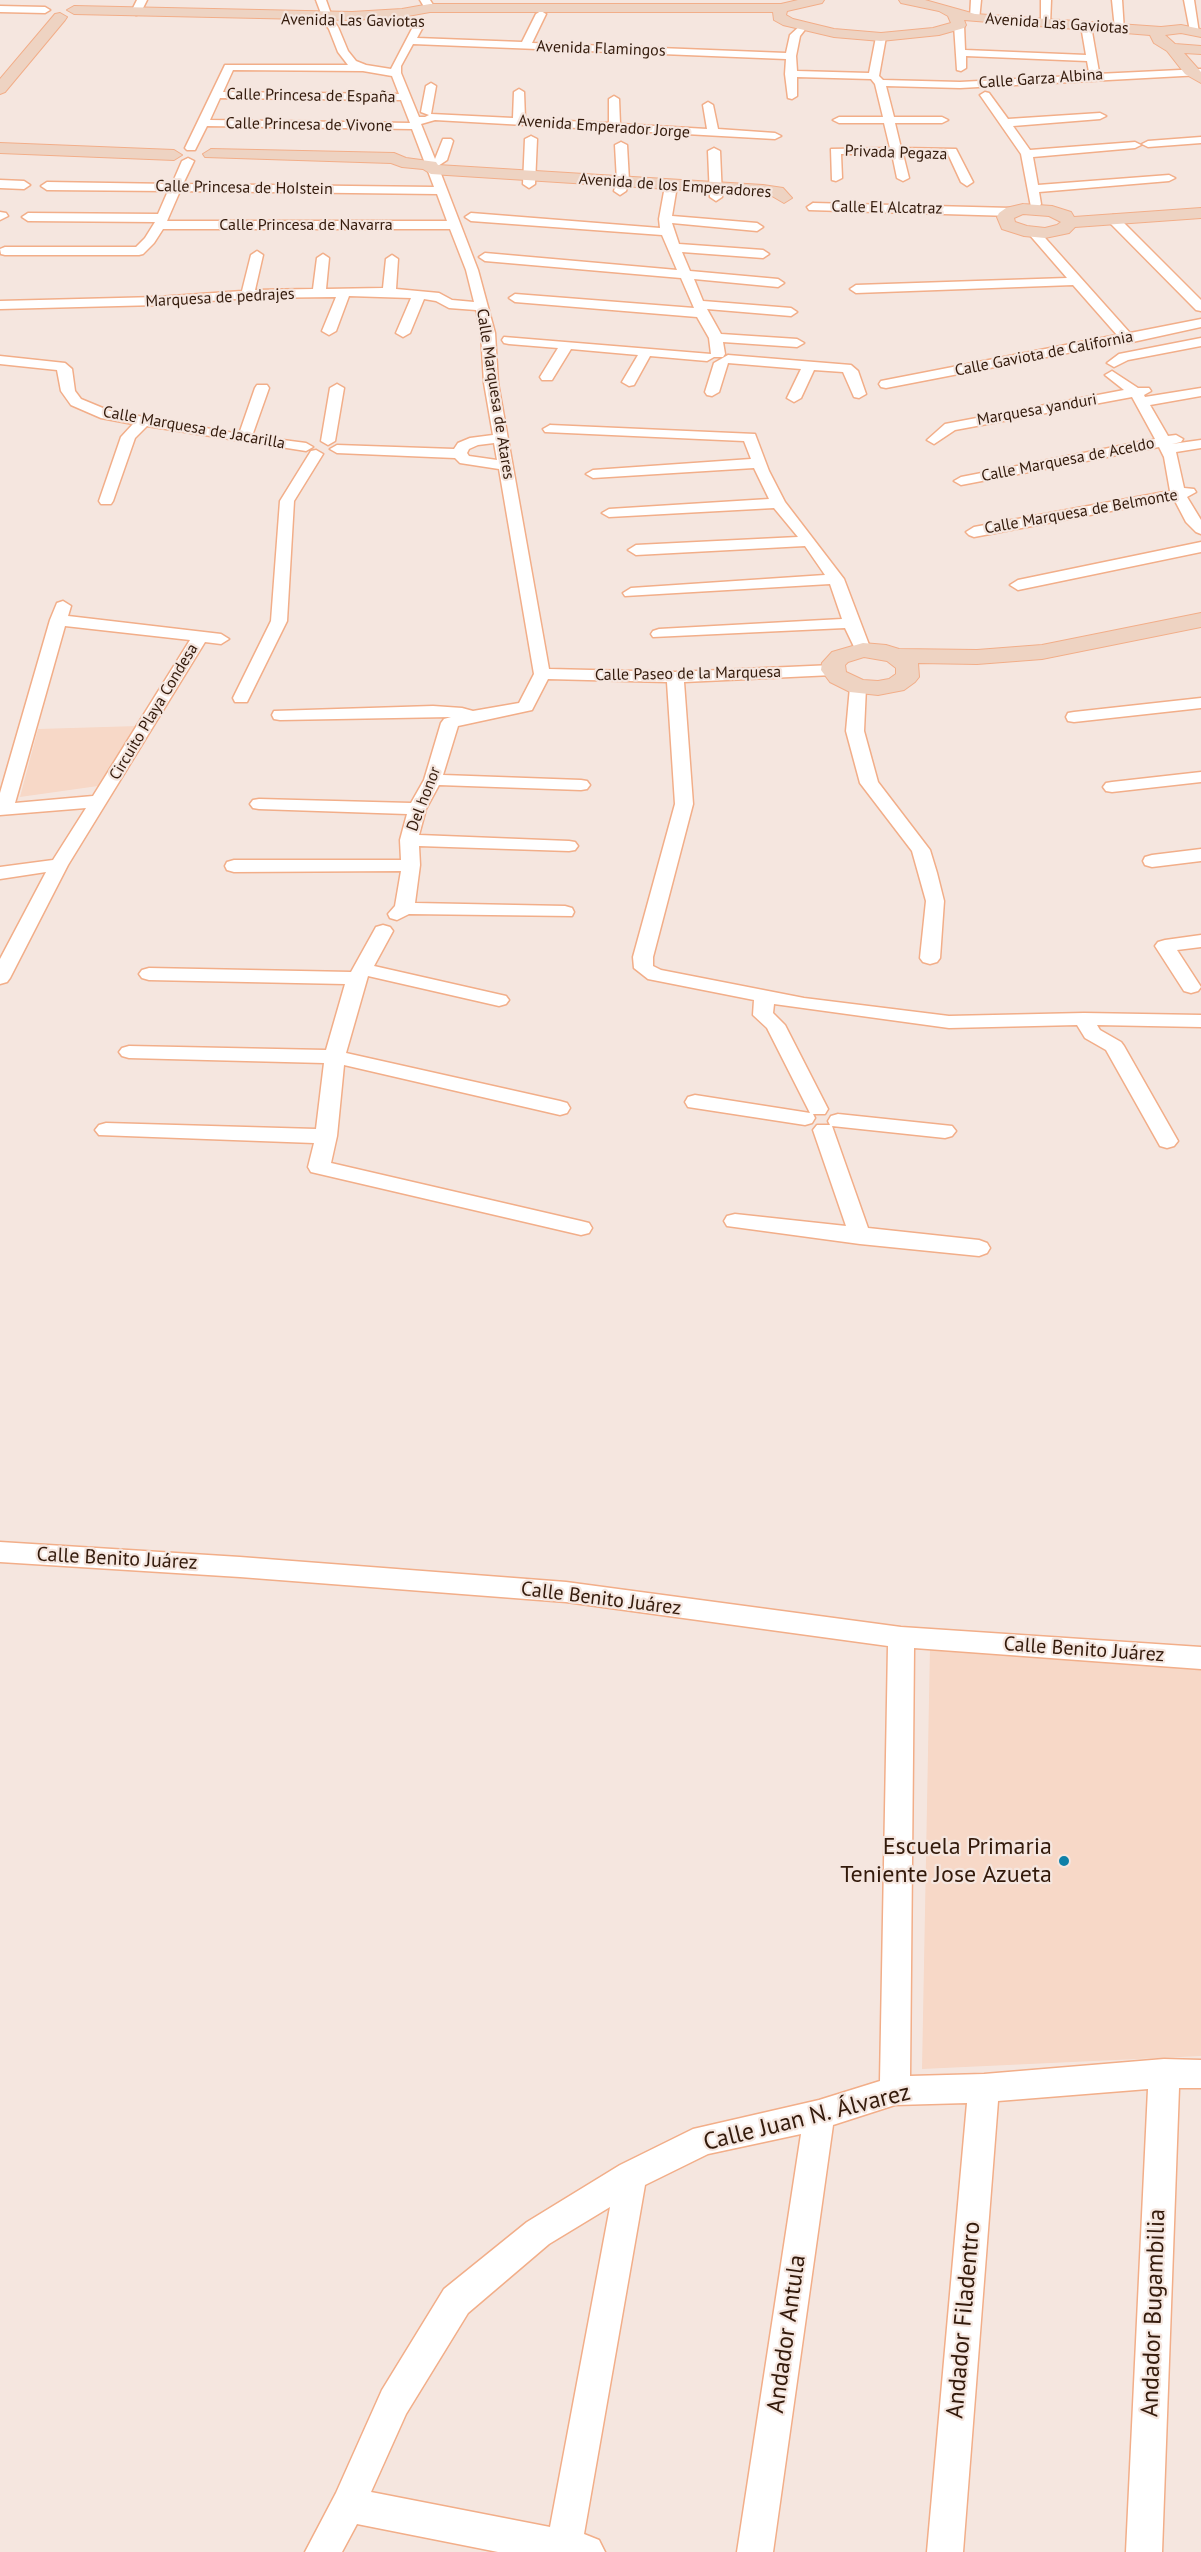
<!DOCTYPE html>
<meta charset="utf-8">
<style>
body{margin:0}
canvas{display:block;background:#f5e6df}
</style>
<canvas width="1201" height="2552"></canvas>
<script>
const ctx = document.querySelector('canvas').getContext('2d');
ctx.lineJoin = 'round';
function fill(path, color) {
  ctx.fillStyle = color;
  ctx.fill(path, 'evenodd');
}
function toPath(rows) {
  const path = new Path2D();
  for (const r of rows) {
    path.moveTo(r[0], r[1]);
    for (let i = 2; i < r.length; i += 2) path.lineTo(r[i], r[i + 1]);
  }
  return path;
}
function trace(path, color, width, dash) {
  ctx.strokeStyle = color;
  ctx.lineWidth = width;
  ctx.lineCap = dash ? 'butt' : 'round';
  ctx.setLineDash(dash || []);
  ctx.stroke(path);
}
function write(font, color, halo, rows, align = 'center') {
  ctx.font = font + ' "PT Sans",sans-serif';
  ctx.lineWidth = 4.5;
  ctx.setLineDash([]);
  ctx.textBaseline = 'middle';
  ctx.strokeStyle = halo;
  ctx.fillStyle = color;
  for (const [text, x, y, turn = 0] of rows) {
    ctx.save();
    ctx.translate(x, y);
    ctx.rotate((+turn || 0) * Math.PI / 180);
    ctx.textAlign = isNaN(turn) ? turn : align;
    if (halo) ctx.strokeText(text, 0, 0);
    ctx.fillText(text, 0, 0);
    ctx.restore();
  }
}
const built = toPath([
 [138,726,98,786,20,797,38,729],
 [930,1646,1201,1665,1201,2056,922,2069]
]);
const street = toPath([
 [137,0,147,0,140,14,136,15,131,12,137,0],
 [316,0,326,0,331,14,330,16,322,16,316,0],
 [420,0,430,0,435,8,426,10,420,0],
 [971,0,981,0,979,20,970,18,971,0],
 [1041,0,1051,0,1050,25,1041,23,1041,0],
 [1112,0,1122,0,1124,31,1115,29,1112,0],
 [1184,0,1194,0,1199,33,1190,31,1184,0],
 [0,6,45,7,50,10,45,13,0,12,0,6],
 [541,11,546,14,532,43,786,53,790,35,802,24,807,27,800,36,796,56,797,71,869,73,876,37,881,34,886,37,879,76,883,80,960,82,1092,75,1089,72,1087,61,966,56,966,68,961,71,957,70,954,25,959,22,964,25,965,50,1086,55,1081,26,1086,23,1091,26,1099,72,1097,74,1201,69,1201,75,960,88,886,86,894,117,942,117,948,120,942,123,895,123,901,148,956,149,973,182,967,186,961,182,948,154,903,154,909,178,903,181,897,178,892,154,841,154,842,178,836,181,832,180,831,149,890,148,884,123,839,123,833,120,839,117,883,117,875,84,871,79,797,77,797,96,792,99,788,98,785,74,786,59,413,44,401,66,401,73,419,117,425,117,429,115,421,112,426,86,431,83,436,86,431,114,513,118,514,92,519,89,524,92,525,119,609,123,609,99,614,96,619,99,620,124,707,129,703,105,708,102,713,105,718,129,775,133,781,136,775,139,435,120,421,124,435,159,443,139,451,139,453,141,447,160,438,166,478,270,495,333,498,383,549,669,675,672,833,665,841,670,833,675,684,682,693,804,653,957,653,966,661,970,804,998,949,1016,1084,1013,1201,1015,1201,1027,1097,1025,1100,1030,1121,1042,1124,1046,1178,1141,1174,1146,1167,1148,1160,1146,1106,1050,1085,1038,1077,1025,949,1028,774,1004,773,1013,785,1025,828,1109,825,1114,813,1114,815,1118,812,1123,805,1125,688,1107,685,1102,688,1097,695,1095,810,1113,767,1028,753,1015,754,1000,648,979,634,968,633,957,675,804,667,682,548,679,532,710,458,726,443,775,581,780,587,781,590,785,587,789,581,790,439,785,426,809,419,835,569,841,575,842,578,846,575,850,569,851,419,846,420,865,415,903,565,906,572,908,574,912,572,916,409,914,397,920,390,918,388,914,395,906,401,871,234,872,227,870,225,866,227,862,234,860,401,860,400,840,407,814,259,809,253,808,250,804,253,800,259,799,411,803,424,780,441,723,444,719,451,717,280,720,274,719,272,715,274,711,433,706,462,708,473,711,519,703,534,674,499,469,460,463,455,458,337,453,330,449,337,445,454,449,458,443,470,438,493,435,484,383,481,333,476,310,449,308,436,301,424,299,410,333,403,337,396,333,411,298,349,296,336,331,329,335,322,331,336,297,248,298,158,305,0,309,0,301,158,297,242,291,251,255,257,251,263,255,255,290,313,289,317,258,323,254,329,258,326,289,383,288,386,259,392,255,398,259,396,289,439,293,452,300,474,302,466,270,450,229,163,229,154,243,143,254,139,255,5,255,1,254,0,249,5,247,136,247,145,238,155,222,28,221,22,217,28,213,158,214,168,191,47,190,41,186,47,182,172,184,182,161,188,158,194,161,183,184,434,187,412,129,207,126,195,150,187,150,185,148,225,65,348,65,338,52,329,29,323,21,324,19,332,19,338,27,348,51,356,61,366,65,391,69,415,23,424,25,417,38,522,42,536,14,541,11],
 [233,70,363,71,392,76,399,94,223,92,233,70],
 [220,98,401,100,410,123,210,120,220,98],
 [180,191,437,194,447,221,167,221,180,191],
 [494,443,497,460,469,456,467,453,469,449,478,445,494,443],
 [985,92,989,93,1008,119,1100,113,1106,116,1100,119,1013,126,1030,150,1135,142,1141,145,1135,148,1033,157,1038,185,1169,175,1175,178,1169,181,1039,192,1041,204,1039,207,1031,207,1021,154,980,95,985,92],
 [531,136,537,139,535,184,529,188,523,184,525,139,531,136],
 [1201,137,1201,143,1148,147,1142,144,1148,141,1201,137],
 [621,142,627,145,629,181,626,191,620,195,614,191,617,181,615,145,621,142],
 [714,148,720,151,722,197,716,201,710,197,708,151,714,148],
 [0,180,24,181,30,185,24,189,0,188,0,180],
 [671,182,677,186,672,216,757,223,763,227,757,231,672,223,679,244,763,250,769,254,763,258,682,252,690,271,778,279,784,283,778,287,694,279,703,301,791,308,797,312,791,316,707,309,721,334,797,339,804,343,797,347,723,342,725,354,723,357,714,357,707,361,650,356,634,385,629,386,622,382,638,355,571,349,552,380,542,380,540,377,558,348,509,344,504,343,502,340,504,337,711,354,709,338,697,317,515,302,509,298,515,294,694,308,681,278,485,261,479,257,485,253,677,270,662,235,471,221,465,217,471,213,660,228,659,219,665,186,671,182],
 [813,203,1012,208,1018,212,1012,216,809,210,807,207,813,203],
 [0,212,6,213,8,216,0,220,0,212],
 [1113,215,1117,216,1201,300,1201,311,1196,310,1109,222,1107,219,1113,215],
 [1034,229,1038,230,1130,333,1201,319,1201,327,1128,343,1124,342,886,388,881,387,879,384,881,381,886,380,1117,335,1073,285,856,293,850,289,856,285,1067,278,1028,233,1034,229],
 [1201,338,1201,346,1128,360,1114,367,1107,363,1119,354,1201,338],
 [728,355,851,365,858,371,866,394,859,398,854,397,843,372,814,370,801,398,794,402,787,398,801,369,728,363,719,392,712,396,707,395,705,392,714,363,728,355],
 [0,356,65,363,72,369,75,391,81,399,110,411,239,434,255,388,257,385,267,385,269,388,252,436,306,443,313,447,306,451,147,426,135,438,113,501,111,504,101,504,99,501,121,437,133,424,101,418,71,405,61,391,57,370,0,364,0,356],
 [1112,371,1138,388,1149,388,1151,391,1144,395,1145,397,1201,388,1201,396,1150,405,1168,436,1176,435,1183,439,1181,442,1172,444,1201,440,1201,448,1176,452,1184,488,1194,489,1196,492,1187,497,1201,520,1201,534,1196,532,1186,522,1174,499,974,537,969,535,966,532,974,527,1170,491,1164,457,1159,447,961,485,954,481,961,477,1155,439,1132,397,955,430,934,444,927,440,945,424,1124,390,1105,375,1112,371],
 [337,384,344,388,335,441,328,445,321,441,330,388,337,384],
 [550,425,755,434,769,471,785,502,844,579,871,650,869,653,857,653,845,628,653,637,651,634,653,631,659,629,842,619,830,584,625,596,623,593,631,588,825,575,805,546,636,555,628,550,636,545,798,537,774,508,609,517,602,513,609,509,769,499,754,468,593,478,586,474,593,470,751,459,744,441,545,432,543,429,550,425],
 [316,450,323,454,294,501,287,621,249,698,247,702,235,702,233,698,271,621,280,501,311,451,316,450],
 [1201,542,1201,552,1018,590,1010,585,1018,580,1201,542],
 [63,601,71,606,68,616,221,634,229,639,221,644,205,642,68,865,10,978,7,982,0,984,0,959,46,872,0,879,0,867,53,860,86,808,0,815,0,793,50,620,57,603,63,601],
 [65,626,190,640,93,796,15,803,65,626],
 [858,682,866,687,864,731,878,782,930,850,937,873,944,901,940,958,937,962,930,964,923,962,920,958,926,901,912,851,860,783,846,731,850,687,858,682],
 [1201,698,1201,708,1074,722,1068,721,1066,717,1068,713,1074,712,1201,698],
 [1201,772,1201,782,1112,792,1106,791,1103,787,1106,783,1112,782,1201,772],
 [1201,849,1201,861,1152,867,1145,865,1143,861,1145,857,1152,855,1201,849],
 [383,925,390,927,393,931,374,966,506,996,509,1000,506,1004,499,1006,368,976,346,1053,560,1101,567,1103,570,1108,567,1113,560,1115,344,1065,337,1136,331,1163,581,1221,589,1223,592,1228,589,1233,581,1235,311,1172,308,1167,314,1143,99,1135,95,1130,99,1125,106,1123,316,1129,324,1063,129,1058,122,1056,119,1052,122,1048,129,1046,326,1050,345,984,149,980,142,978,139,974,142,970,149,968,351,972,376,927,383,925],
 [1201,935,1201,947,1177,950,1201,987,1198,991,1191,993,1184,991,1155,946,1158,942,1165,940,1201,935],
 [838,1114,952,1126,956,1131,952,1136,945,1138,832,1126,868,1228,979,1240,987,1243,990,1248,987,1253,979,1256,860,1244,727,1226,724,1221,727,1216,735,1214,846,1226,813,1130,817,1125,830,1125,828,1121,831,1116,838,1114],
 [0,1542,240,1557,566,1582,901,1627,1201,1647,1201,1669,914,1648,910,2076,984,2074,1164,2059,1201,2060,1201,2088,1179,2088,1162,2552,1126,2552,1148,2089,998,2101,963,2552,927,2552,967,2103,895,2105,833,2125,773,2552,737,2552,801,2134,708,2154,645,2185,584,2534,599,2540,605,2552,498,2552,357,2524,342,2552,305,2552,336,2493,382,2390,444,2289,527,2222,620,2165,693,2129,819,2100,880,2081,888,1646,566,1602,240,1577,0,1562,0,1542],
 [610,2207,550,2527,371,2492,406,2414,468,2313,549,2244,610,2207]
]);
const secondary = toPath([
 [798,0,824,0,822,3,787,11,786,15,793,19,834,29,881,33,933,28,951,23,948,16,939,11,901,3,899,0,925,0,975,14,1161,27,1181,25,1201,29,1201,37,1181,33,1165,35,1175,44,1201,46,1201,54,1184,53,1201,72,1201,83,1185,74,1167,51,1154,43,1150,35,964,20,966,25,964,28,939,35,881,41,834,37,783,25,774,20,773,12,430,12,402,17,352,20,74,14,67,10,74,6,352,12,402,9,430,4,781,4,798,0],
 [60,13,67,17,65,20,5,92,0,94,0,79,55,14,60,13],
 [0,143,174,150,182,155,174,160,0,153,0,143],
 [211,149,394,153,406,158,436,162,438,165,763,185,783,188,792,198,784,203,772,196,763,195,431,174,423,169,402,167,391,163,205,157,203,154,211,149],
 [1023,204,1052,206,1071,212,1074,217,1201,208,1201,218,1075,227,1069,233,1045,238,1024,236,1002,229,997,217,999,213,1006,208,1023,204],
 [1023,214,1049,216,1061,222,1057,225,1045,228,1027,226,1015,222,1014,218,1023,214],
 [1201,613,1201,627,1042,659,977,664,918,663,919,677,915,682,904,690,878,695,850,692,830,682,821,670,822,663,832,652,863,643,886,645,899,649,977,650,1042,645,1201,613],
 [864,657,887,661,896,668,896,674,889,679,878,681,863,680,846,672,845,665,848,662,864,657]
]);
const markers = [
 [1064,1861,6,"#0e80a8"]
];
const farStreetnames = [
 ["Avenida Las Gaviotas",353,21,1],
 ["Avenida Las Gaviotas",1057,24,4],
 ["Avenida Flamingos",601,49,2],
 ["Calle Garza Albina",1041,79,-4],
 ["Calle Princesa de España",311,96,1],
 ["Calle Princesa de Vivone",309,125,1],
 ["Avenida Emperador Jorge",604,127,4],
 ["Privada Pegaza",896,153,2],
 ["Avenida de los Emperadores",675,186,4],
 ["Calle Princesa de HoIstein",244,188,1],
 ["Calle El Alcatraz",887,208,1],
 ["Calle Princesa de Navarra",306,225],
 ["Marquesa de pedrajes",220,298,-3],
 ["Calle Gaviota de California",1044,354,-11],
 ["Calle Marquesa de Atares",495,394,81],
 ["Marquesa yanduri",1037,410,-10],
 ["Calle Marquesa de Jacarilla",194,428,10],
 ["Calle Marquesa de Aceldo",1068,460,-11],
 ["Calle Marquesa de Belmonte",1081,512,-10],
 ["Calle Paseo de la Marquesa",688,674,-1],
 ["Circuito Playa Condesa",154,712,-59],
 ["Del honor",424,799,-69]
];
const streetNames = [
 ["Calle Benito Juárez",117,1559,3],
 ["Calle Benito Juárez",601,1599,7],
 ["Calle Benito Juárez",1084,1650,4]
];
const nearPoinames = [
 ["Escuela Primaria",1052,1847],
 ["Teniente Jose Azueta",1052,1875]
];
const nearStreetnames = [
 ["Calle Juan N. Álvarez",807,2118,-14],
 ["Andador Bugambilia",1154,2313,-88],
 ["Andador Filadentro",964,2320,-85],
 ["Andador Antula",787,2334,-82]
];
fill(built, '#f7d8c7');
trace(street, '#f2ae89', 3);
trace(secondary, '#f2ae89', 2);
fill(street, '#fff');
fill(secondary, '#eed3c2');
for (const [x, y, r, color] of markers) {
  const dot = new Path2D();
  dot.arc(x, y, r, 0, 2 * Math.PI);
  ctx.fillStyle = color;
  ctx.fill(dot);
  trace(dot, '#f5e6df', 2);
}
write('16px', '#331a0b', '#f5e6df', farStreetnames);
write('20px', '#331a0b', '#f5e6df', streetNames);
write('24px', '#331a0b', '#f5e6df', nearPoinames, 'right');
write('24px', '#331a0b', '#f5e6df', nearStreetnames);
</script>
